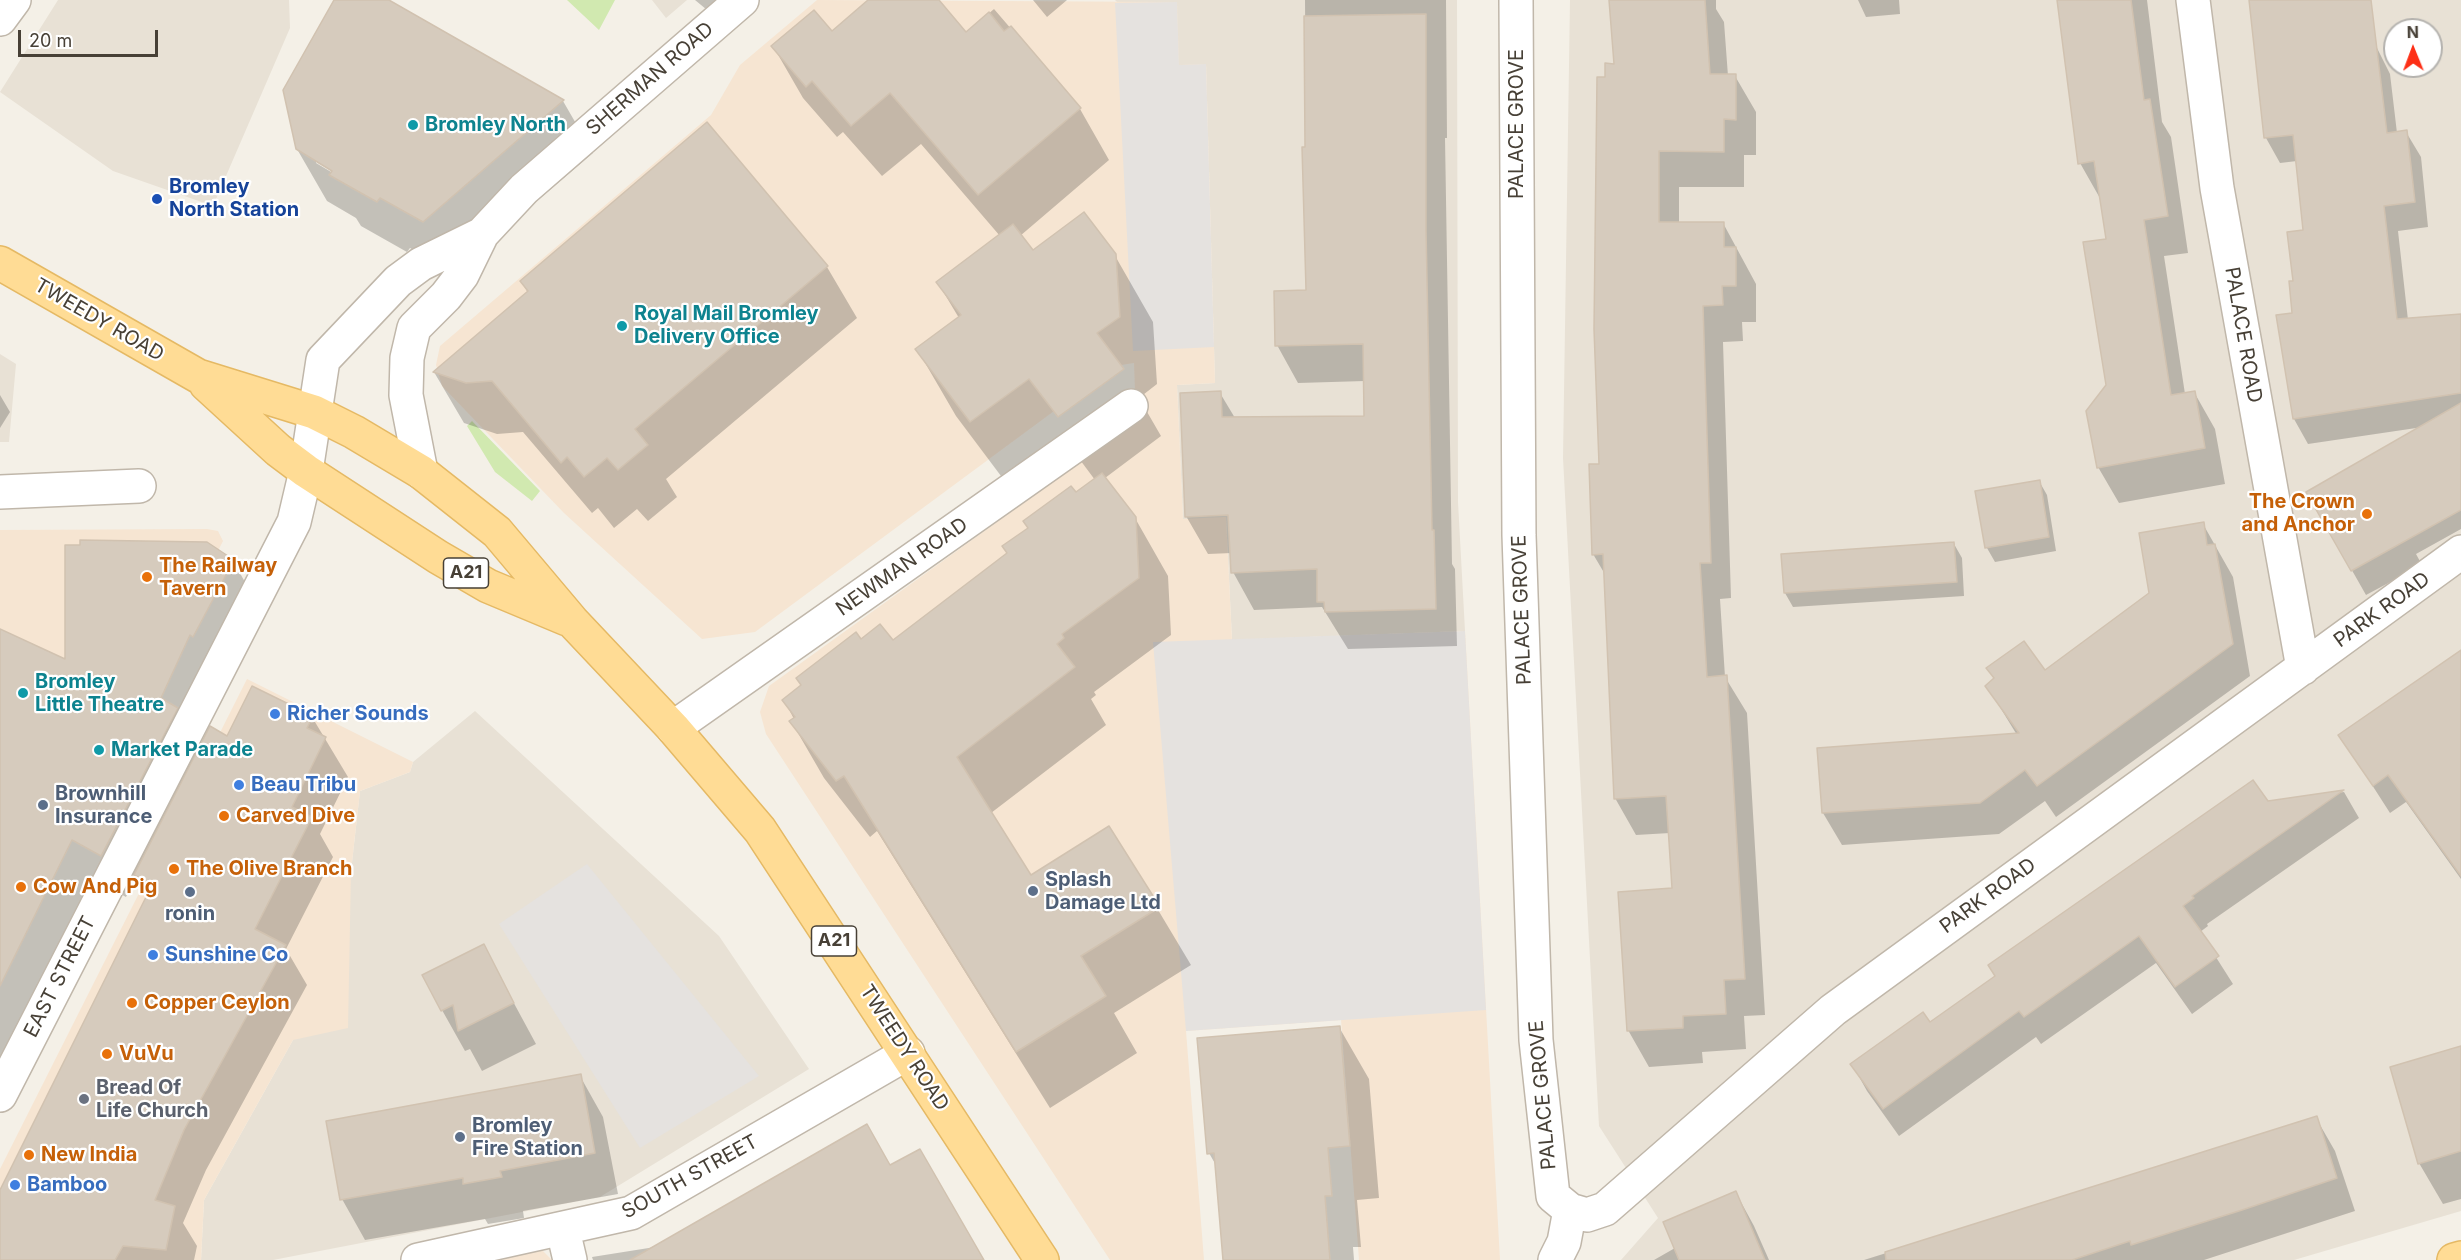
<!DOCTYPE html>
<style>
body{margin:0}
#map{position:relative;width:2461px;height:1260px;overflow:hidden;background:#f4f0e7;font-family:Inter,sans-serif}
canvas{display:block}
.north{position:absolute;left:2383px;top:18px;width:60px;height:60px;box-sizing:border-box;background:#fff;border:2px solid #b5b3af;border-radius:50%;rotate:359deg;font-size:16px;font-weight:700;line-height:24px;text-align:center;color:#474036}
.north::after{content:'';display:block;margin:auto;width:21px;height:27px;background:#fd2f16;clip-path:polygon(50% 0,100% 100%,50% 72%,0 100%)}
.scale{position:absolute;left:18px;top:30px;width:140px;height:27px;box-sizing:border-box;border:3px solid #474036;border-top:0;padding-left:8px;font-size:18px;line-height:21px;white-space:nowrap;color:#474036;-webkit-text-stroke:4px #fff;paint-order:stroke}
</style>
<div id="map">
<canvas width="2461" height="1260"></canvas>
<div class="north">N</div>
<div class="scale">20 m</div>
</div>
<script>
const ctx = document.querySelector('canvas').getContext('2d');
ctx.lineJoin = 'round';
function fill(path, color) {
  ctx.fillStyle = color;
  ctx.fill(path, 'evenodd');
}
function toPath(rows) {
  const path = new Path2D();
  for (const r of rows) {
    path.moveTo(r[0], r[1]);
    for (let i = 2; i < r.length; i += 2) path.lineTo(r[i], r[i + 1]);
  }
  return path;
}
function trace(path, color, width, dash) {
  ctx.strokeStyle = color;
  ctx.lineWidth = width;
  ctx.lineCap = dash ? 'butt' : 'round';
  ctx.setLineDash(dash || []);
  ctx.stroke(path);
}
function write(font, color, halo, rows, align = 'center') {
  ctx.font = font + ' Inter,sans-serif';
  ctx.lineWidth = 4.5;
  ctx.setLineDash([]);
  ctx.textBaseline = 'middle';
  ctx.strokeStyle = halo;
  ctx.fillStyle = color;
  for (const [text, x, y, turn = 0] of rows) {
    ctx.save();
    ctx.translate(x, y);
    ctx.rotate((+turn || 0) * Math.PI / 180);
    ctx.textAlign = isNaN(turn) ? turn : align;
    if (halo) ctx.strokeText(text, 0, 0);
    ctx.fillText(text, 0, 0);
    ctx.restore();
  }
}
const residential = toPath([
 [58,0,289,0,290,28,213,206,113,171,0,92],
 [652,0,687,0,666,18],
 [1115,0,1457,0,1458,502,1465,631,1232,640,1226,518,1183,520,1177,385,1215,383,1206,65,1179,65],
 [1570,0,2461,0,2461,1211,2294,1260,1621,1260,1658,1218,1599,1126,1563,458],
 [2395,30,2431,30,2431,66,2395,66],
 [0,354,16,364,9,442,0,442],
 [475,711,719,936,809,1069,600,1197,273,1260,201,1260,204,1200,293,1040,351,871,360,791,410,772,413,762]
]);
const commercial = toPath([
 [817,0,1177,2,1179,65,1206,64,1215,383,1177,385,1183,519,1226,517,1232,640,1465,631,1500,1260,1359,1260,1341,1020,1186,1031,1204,1260,1110,1260,766,734,760,712,769,686,1136,422,1134,363,1115,366,755,632,702,639,564,513,442,386,436,365,440,346,711,115,740,65],
 [207,529,218,531,223,541,0,983,0,530],
 [247,679,413,762,410,772,360,791,351,871,348,1028,293,1040,204,1200,201,1260,0,1260,0,1169],
 [541,1249,552,1260,501,1260]
]);
const green = toPath([
 [567,0,615,0,599,30],
 [472,421,540,491,532,501,495,472,467,426]
]);
const parking = toPath([
 [1177,2,1179,65,1206,64,1214,347,1133,351,1115,3],
 [1465,631,1486,1010,1186,1031,1153,642],
 [587,864,759,1076,640,1148,499,924]
]);
const shadow = toPath([
 [336,0,386,0,563,101,593,153,459,268,446,269,410,248,407,252,361,226,356,218,327,201,297,149],
 [316,159,339,173,338,176,316,163],
 [695,0,744,0,724,24],
 [870,0,937,0,965,34,994,9,1080,109,1109,160,1020,236,1033,252,1114,254,1153,322,1157,384,1139,398,1161,436,1105,478,1135,518,1168,576,1171,635,1094,692,1096,695,1091,699,1106,725,991,813,1031,877,1109,828,1191,965,1114,1013,1137,1053,1050,1108,877,831,870,837,824,778,791,721,794,719,784,700,860,641,893,643,1008,554,1095,480,1069,445,1010,488,956,416,917,349,959,318,938,283,1000,236,921,144,882,176,843,132,837,137,803,98,773,46,831,33],
 [1033,0,1067,0,1047,17],
 [1305,0,1446,0,1447,138,1445,138,1452,564,1455,569,1457,646,1348,649,1322,607,1254,610,1233,572,1232,553,1208,554,1186,516,1220,393,1235,418,1366,417,1365,381,1298,383,1277,345,1307,292],
 [1611,0,1716,0,1716,9,1724,22,1728,76,1735,76,1756,112,1756,155,1744,155,1744,187,1679,187,1679,223,1723,223,1756,284,1756,322,1742,322,1743,341,1723,342,1731,598,1720,599,1725,677,1747,713,1765,1015,1744,1016,1746,1049,1702,1052,1703,1063,1649,1067,1628,1030,1673,890,1670,833,1636,835,1615,798,1606,576,1593,554,1600,465,1607,78,1615,65],
 [1858,0,1899,0,1900,14,1866,17],
 [2060,0,2147,0,2162,122,2171,137,2188,253,2164,256,2185,394,2194,392,2215,429,2225,484,2119,503,2098,467,2107,385,2108,240,2101,200,2080,163],
 [2250,0,2353,0,2390,74,2397,133,2406,132,2421,157,2428,227,2398,231,2408,320,2461,316,2461,529,2416,554,2422,565,2366,595,2308,493,2423,427,2308,444,2294,419,2295,282,2305,231,2297,161,2280,163,2266,138],
 [707,124,827,267,857,318,666,479,677,497,648,521,637,509,614,528,598,508,592,513,523,432,497,434,464,423,434,372,528,293,521,281],
 [0,395,10,412,0,428],
 [2039,481,2047,495,2056,551,1995,562,1987,548],
 [2203,524,2233,577,2250,676,2056,817,2045,801,1999,834,1842,845,1823,813,2017,735,1987,686,2045,672,2151,593],
 [1954,544,1962,558,1964,596,1793,607,1785,593],
 [233,561,257,603,189,730,200,749,228,738,312,717,348,777,320,834,333,857,286,949,307,985,206,1170,183,1223,197,1246,194,1260,0,1260,0,1192,148,896,136,876,126,897,96,880,0,1078,0,631,66,661],
 [2461,652,2461,879,2406,802,2390,813,2340,735],
 [2344,792,2359,818,2207,924,2208,926,2200,932,2233,984,2192,1014,2156,963,2041,1044,2036,1037,1899,1136,1867,1091,1852,1064,1930,1024,2267,802],
 [483,946,536,1044,482,1071,470,1049,465,1051,442,1010],
 [1339,1027,1369,1079,1379,1198,1357,1200,1361,1247,1353,1247,1354,1260,1225,1260,1217,1167,1209,1153],
 [2461,1048,2461,1199,2443,1204,2419,1163],
 [580,1076,603,1117,618,1194,523,1211,524,1218,488,1224,485,1219,365,1240,342,1199],
 [2316,1118,2335,1151,2355,1211,2204,1260,1864,1260],
 [890,1167,982,1260,593,1260,592,1257,655,1247],
 [1736,1193,1754,1226,1769,1260,1654,1260,1675,1248]
]);
const building = toPath([
 [334,0,389,0,564,100,423,222,380,198,377,202,329,175,332,171,296,149,283,90,334,0],
 [868,0,939,0,966,32,989,12,1004,31,1011,26,1081,108,978,195,890,93,851,126,812,81,806,87,771,46,814,10,832,31,868,0],
 [1609,0,1705,0,1710,74,1736,74,1736,120,1724,119,1724,152,1659,151,1659,222,1724,222,1724,247,1736,247,1736,286,1722,286,1723,305,1703,306,1711,563,1700,563,1707,677,1727,675,1745,979,1724,980,1726,1014,1683,1016,1683,1028,1627,1031,1618,892,1672,888,1666,796,1614,799,1603,554,1592,555,1589,464,1599,464,1594,329,1597,77,1605,77,1605,63,1614,64,1609,0],
 [2057,0,2131,0,2144,100,2150,99,2168,216,2144,220,2171,395,2195,391,2205,448,2097,468,2086,411,2106,385,2083,242,2106,239,2094,161,2078,164,2057,0],
 [2249,0,2371,0,2387,133,2407,130,2415,202,2384,206,2397,319,2461,314,2461,393,2293,419,2276,315,2292,313,2289,281,2293,281,2287,232,2303,230,2293,135,2264,138,2249,0],
 [1426,14,1426,230,1432,530,1434,530,1436,609,1325,612,1324,602,1317,602,1317,569,1231,573,1228,515,1185,517,1180,393,1221,391,1222,417,1364,416,1363,344,1275,346,1274,291,1306,290,1302,147,1305,147,1304,16,1426,14],
 [707,122,828,266,635,429,648,445,618,470,607,458,584,477,567,457,561,463,492,381,466,383,433,372,528,291,520,281,707,122],
 [1084,212,1116,254,1120,317,1097,333,1124,369,1058,417,1029,379,970,422,915,349,961,315,936,282,1013,224,1033,250,1084,212],
 [2461,403,2461,510,2351,571,2306,492,2461,403],
 [1102,473,1136,517,1139,578,1062,634,1064,638,1057,644,1075,667,957,757,1031,875,1109,826,1160,907,1081,956,1106,996,1016,1052,844,776,836,781,789,721,795,717,782,700,801,685,796,678,856,632,861,639,880,624,893,640,1007,553,1002,546,1028,528,1023,521,1071,486,1076,492,1102,473],
 [2040,480,2049,537,1985,548,1975,491,2040,480],
 [2204,522,2207,545,2215,544,2233,644,2037,786,2025,770,1980,803,1822,813,1817,748,2019,733,1985,686,1994,678,1986,668,2024,641,2045,670,2149,593,2139,533,2204,522],
 [80,540,207,542,234,560,193,637,190,635,161,698,178,708,101,856,72,840,0,986,0,629,65,659,65,545,80,545,80,540],
 [1954,542,1957,582,1784,593,1781,554,1954,542],
 [2461,650,2461,876,2388,775,2373,786,2338,735,2461,650],
 [252,686,313,716,307,728,326,737,292,807,312,817,255,929,286,945,184,1130,155,1200,175,1206,166,1250,123,1246,115,1260,0,1260,0,1190,152,885,134,875,210,726,227,736,252,686],
 [2253,780,2268,801,2344,790,2192,896,2194,898,2183,906,2219,956,2175,987,2139,936,2024,1017,2019,1011,1883,1109,1850,1064,1923,1012,1930,1022,1995,976,1988,965,2253,780],
 [484,944,514,1003,458,1031,453,1005,441,1011,422,975,484,944],
 [1340,1026,1350,1146,1328,1148,1332,1196,1325,1196,1330,1260,1223,1260,1214,1153,1207,1154,1197,1038,1340,1026],
 [2461,1046,2461,1151,2418,1164,2390,1067,2461,1046],
 [581,1074,595,1153,500,1171,502,1177,463,1184,463,1178,340,1200,326,1121,581,1074],
 [2317,1116,2337,1178,2242,1210,2131,1245,2130,1241,2072,1260,1886,1260,1885,1252,2317,1116],
 [867,1124,890,1165,920,1149,984,1260,630,1260,867,1124],
 [1736,1191,1765,1260,1679,1260,1663,1222,1736,1191]
]);
const minor = toPath([
 [1516,0,1519,535,1536,1040,1553,1196,1570,1210,1587,1215,1605,1209,1833,1010,2461,552],
 [2193,0,2217,188,2303,668],
 [0,19,14,0],
 [421,472,406,395,407,358,414,328,446,296,462,275,482,234,524,189,742,0],
 [0,492,139,486],
 [673,728,1131,406],
 [0,1095,294,522,306,471,323,360,398,281,421,264,482,234],
 [563,1230,570,1260],
 [418,1260,631,1213,908,1053],
 [1555,1260,1564,1242,1570,1210]
]);
const major = toPath([
 [0,263,198,376,314,412,354,432,421,472,497,532,572,621,673,728,760,830,1042,1260],
 [206,384,278,450,306,471,438,557,488,586,567,619],
 [2454,1260,2461,1258]
]);
const markers = [
 [413,125,6,"#0f9aa8"],
 [157,199,6,"#1a4fb4"],
 [622,326,6,"#0f9aa8"],
 [2367,514,6,"#e8710a"],
 [147,577,6,"#e8710a"],
 [23,693,6,"#0f9aa8"],
 [275,714,6,"#3f7fe0"],
 [99,750,6,"#0f9aa8"],
 [239,785,6,"#3f7fe0"],
 [43,805,6,"#5c6f8a"],
 [224,816,6,"#e8710a"],
 [174,869,6,"#e8710a"],
 [21,887,6,"#e8710a"],
 [1033,891,6,"#5c6f8a"],
 [190,892,6,"#5c6f8a"],
 [153,955,6,"#3f7fe0"],
 [132,1003,6,"#e8710a"],
 [107,1054,6,"#e8710a"],
 [84,1099,6,"#6b7280"],
 [460,1137,6,"#5c6f8a"],
 [29,1155,6,"#e8710a"],
 [15,1185,6,"#3f7fe0"]
];
const shields = [
 [466,573,45],
 [834,941,45]
];
const shieldNames = [
 ["A21",466,573],
 ["A21",834,941]
];
const streetNames = [
 ["SHERMAN ROAD",650,79,-41],
 ["PALACE GROVE",1517,124,-90],
 ["TWEEDY ROAD",99,320,30],
 ["PALACE ROAD",2243,335,80],
 ["NEWMAN ROAD",902,567,-35],
 ["PALACE GROVE",1522,610,-92],
 ["PARK ROAD",2382,610,-36],
 ["PARK ROAD",1988,896,-36],
 ["EAST STREET",60,977,-63],
 ["TWEEDY ROAD",904,1048,57],
 ["PALACE GROVE",1543,1095,-95],
 ["SOUTH STREET",690,1177,-29]
];
const cultureNames = [
 ["Bromley North",425,125],
 ["Royal Mail Bromley",634,314],
 ["Delivery Office",634,337],
 ["Bromley",35,682],
 ["Little Theatre",35,705],
 ["Market Parade",111,750]
];
const transitNames = [
 ["Bromley",169,187],
 ["North Station",169,210]
];
const foodNames = [
 ["The Crown",2355,502,"right"],
 ["and Anchor",2355,525,"right"],
 ["The Railway",159,566],
 ["Tavern",159,589],
 ["Carved Dive",236,816],
 ["The Olive Branch",186,869],
 ["Cow And Pig",33,887],
 ["Copper Ceylon",144,1003],
 ["VuVu",119,1054],
 ["New India",41,1155]
];
const shopNames = [
 ["Richer Sounds",287,714],
 ["Beau Tribu",251,785],
 ["Sunshine Co",165,955],
 ["Bamboo",27,1185]
];
const serviceNames = [
 ["Brownhill",55,794],
 ["Insurance",55,817],
 ["Splash",1045,880],
 ["Damage Ltd",1045,903],
 ["ronin",190,914,"center"],
 ["Bromley",472,1126],
 ["Fire Station",472,1149]
];
const worshipNames = [
 ["Bread Of",96,1088],
 ["Life Church",96,1111]
];
fill(residential, '#e8e1d5');
fill(commercial, '#f6e5d2');
fill(green, '#d1e9b0');
fill(parking, '#e5e2df');
fill(shadow, '#0003');
fill(building, '#d6cbbd');
trace(building, '#d1c2b0', 1.5);
trace(minor, '#c0b7aa', 36);
trace(major, '#e5b964', 36);
trace(minor, '#fff', 33);
trace(major, '#ffdc95', 33);
for (const [x, y, r, color] of markers) {
  const dot = new Path2D();
  dot.arc(x, y, r, 0, 2 * Math.PI);
  ctx.fillStyle = color;
  ctx.fill(dot);
  trace(dot, '#fff', 2);
}
for (const [x, y, w] of shields) {
  const box = new Path2D();
  box.roundRect(x - w / 2, y - 15, w, 30, 4.5);
  ctx.fillStyle = '#fff';
  ctx.fill(box);
  trace(box, '#474036', 1.5);
}
write('bold 18px', '#474036', null, shieldNames);
write('20px', '#474036', '#fff', streetNames);
write('bold 20px', '#0d838f', '#fff', cultureNames, 'left');
write('bold 20px', '#164399', '#fff', transitNames, 'left');
write('bold 20px', '#c56008', '#fff', foodNames, 'left');
write('bold 20px', '#366cbe', '#fff', shopNames, 'left');
write('bold 20px', '#4e5e75', '#fff', serviceNames, 'left');
write('bold 20px', '#5b616d', '#fff', worshipNames, 'left');
</script>
